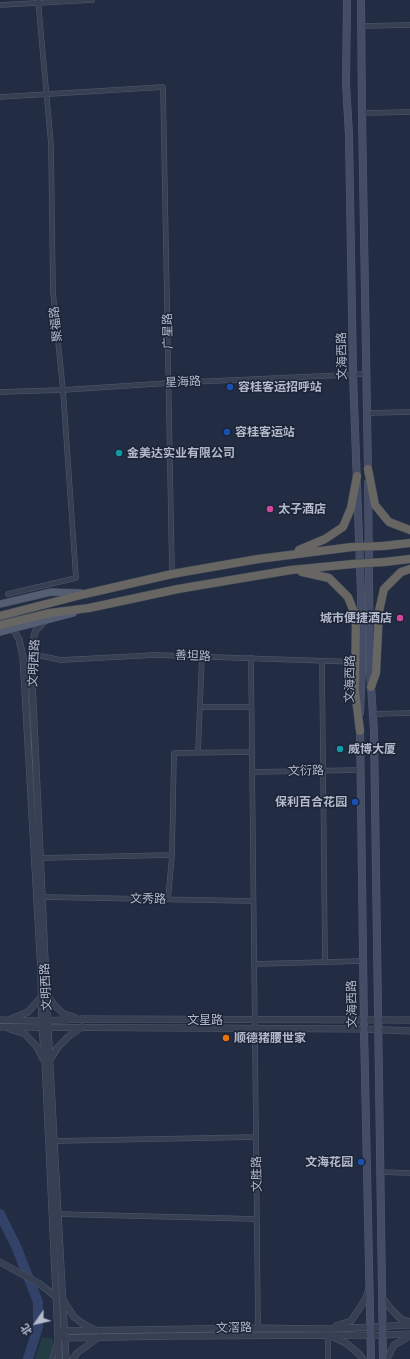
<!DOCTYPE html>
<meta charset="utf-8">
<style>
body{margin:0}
#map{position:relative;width:410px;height:1359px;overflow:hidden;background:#222c42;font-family:"Public Sans","Noto Sans SC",sans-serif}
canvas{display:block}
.north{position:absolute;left:16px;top:1303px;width:40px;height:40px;-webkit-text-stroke:3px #1c2437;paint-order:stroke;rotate:236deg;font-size:11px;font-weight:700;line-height:16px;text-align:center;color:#b4bacc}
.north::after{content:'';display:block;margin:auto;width:14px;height:18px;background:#b4bacc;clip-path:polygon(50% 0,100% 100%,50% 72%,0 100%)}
</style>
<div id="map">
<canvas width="410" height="1359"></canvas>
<div class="north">北</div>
</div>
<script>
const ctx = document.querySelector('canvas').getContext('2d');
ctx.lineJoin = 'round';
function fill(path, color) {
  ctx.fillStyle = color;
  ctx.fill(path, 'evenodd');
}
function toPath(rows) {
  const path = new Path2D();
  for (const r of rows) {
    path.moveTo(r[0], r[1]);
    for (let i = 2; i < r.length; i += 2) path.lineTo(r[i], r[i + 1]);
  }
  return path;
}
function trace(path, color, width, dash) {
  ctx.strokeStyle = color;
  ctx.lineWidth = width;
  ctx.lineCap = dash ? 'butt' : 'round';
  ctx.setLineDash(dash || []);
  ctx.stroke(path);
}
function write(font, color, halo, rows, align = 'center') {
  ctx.font = font + ' "Public Sans","Noto Sans SC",sans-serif';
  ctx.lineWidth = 3;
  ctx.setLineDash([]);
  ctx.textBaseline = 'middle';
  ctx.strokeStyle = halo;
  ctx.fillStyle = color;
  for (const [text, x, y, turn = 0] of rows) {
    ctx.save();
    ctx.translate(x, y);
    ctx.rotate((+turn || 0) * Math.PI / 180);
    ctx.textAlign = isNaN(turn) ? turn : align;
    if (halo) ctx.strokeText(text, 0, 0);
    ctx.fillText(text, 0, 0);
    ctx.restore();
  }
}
const green = toPath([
 [42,1338,53,1338,54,1359,35,1359]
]);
const river = toPath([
 [0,1214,16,1246,38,1302,38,1327,28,1359]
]);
const minor = toPath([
 [0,5,92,0],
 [361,26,410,25],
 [0,97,163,87,172,574],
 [362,113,410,112],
 [0,392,63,390,169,383,366,374],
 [367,413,410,412],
 [8,594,76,578,63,390,53,292,51,144,38,0],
 [32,654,61,660,155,655,356,662],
 [251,658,258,1328],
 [322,661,325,962],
 [200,707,251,707],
 [373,714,410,713],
 [198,752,202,656],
 [252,772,360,770],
 [40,858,172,855],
 [42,897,253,901],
 [168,899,172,855,174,753,251,752],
 [254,964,363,961],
 [54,1141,256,1137],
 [380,1172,410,1173],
 [57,1214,257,1219],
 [328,1335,328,1359],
 [52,1359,57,1342]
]);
const tertiary = toPath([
 [46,620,36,630,34,636,31,659,50,1066,66,1359],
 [13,629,19,639,23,657,41,972,42,1028,45,1062,59,1359],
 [47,995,55,1006,64,1014,74,1017],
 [11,1019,28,1012,42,996],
 [0,1020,42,1021,82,1019,410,1020],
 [0,1027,364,1029,410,1031],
 [10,1029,25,1034,37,1047,43,1059],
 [51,1058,58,1047,68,1037,82,1027],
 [0,1262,40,1284,56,1297],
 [382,1297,391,1309,401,1319,410,1322],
 [63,1300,74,1317,83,1324,95,1330],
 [336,1326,351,1321,365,1300,369,1289],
 [62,1331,258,1328,330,1329,410,1325],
 [331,1336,346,1343,359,1354,363,1359],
 [61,1338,176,1336,382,1335,410,1334],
 [73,1359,77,1353,99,1337],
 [387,1359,394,1345,410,1336]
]);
const secondary = toPath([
 [347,0,346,83,349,135,353,374,361,594,362,670,360,713],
 [361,0,362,113,368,473],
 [368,483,370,671,374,731,383,1359],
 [360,725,364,1029,371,1359]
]);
const primary = toPath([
 [0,604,51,592,81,593],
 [0,632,73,613]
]);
const trunk = toPath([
 [368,469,375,505,389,522,410,530],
 [383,546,410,543],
 [299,550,325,539,343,527,351,508,357,476],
 [384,562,410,559],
 [302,572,329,578,348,597,356,617,355,691,360,731],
 [0,616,85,594,172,574,258,559,352,547],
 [0,625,50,613,89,608,178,589,237,579,291,570,353,564],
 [371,687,376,673,379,611,384,589,401,572,410,569]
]);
const trunkBridge = toPath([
 [352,547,383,546],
 [353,564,384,562]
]);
const markers = [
 [230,387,4,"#1a4fb4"],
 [227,432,4,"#1a4fb4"],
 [119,453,4,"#0f9aa8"],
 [270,509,4,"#d1479c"],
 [400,618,4,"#d1479c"],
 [340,749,4,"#0f9aa8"],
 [355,802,4,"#1a4fb4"],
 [226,1038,4,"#e8710a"],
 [361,1162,4,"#1a4fb4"]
];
const streetNames = [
 ["聚福路",56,324,-96],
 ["广星路",168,331,-91],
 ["文海西路",342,356,-91],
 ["星海路",183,382,-3],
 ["善坦路",193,656,2],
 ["文明西路",34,663,-87],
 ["文海西路",350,679,-89],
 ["文衍路",306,771,-1],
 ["文秀路",148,899,1],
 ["文明西路",46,987,-93],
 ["文海西路",352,1004,-91],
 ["文星路",205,1020],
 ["文胜路",257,1174,-91],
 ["文滘路",234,1328,-1]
];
const poiNames = [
 ["容桂客运招呼站",238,387],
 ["容桂客运站",235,432],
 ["金美达实业有限公司",127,453],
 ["太子酒店",278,509],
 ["城市便捷酒店",392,618,"right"],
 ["威博大厦",348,749],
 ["保利百合花园",347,802,"right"],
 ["顺德猪腰世家",234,1038],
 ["文海花园",353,1162,"right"]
];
fill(green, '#243c43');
trace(river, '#334269', 10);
trace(minor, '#525a6c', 5.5);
trace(tertiary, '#525a6c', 7);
trace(secondary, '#525a6c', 8);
trace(primary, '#41485b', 8);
trace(trunk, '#3f4759', 9);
trace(minor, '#373f52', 4.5);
trace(tertiary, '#373f52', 6);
trace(secondary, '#444d65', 7);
trace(primary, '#555d72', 7);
trace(trunk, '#676662', 8);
trace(trunkBridge, '#3f4759', 9, []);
trace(trunkBridge, '#676662', 8);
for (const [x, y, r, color] of markers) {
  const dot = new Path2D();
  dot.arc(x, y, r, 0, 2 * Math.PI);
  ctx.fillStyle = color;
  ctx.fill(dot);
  trace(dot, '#1c2437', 1.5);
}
write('12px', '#b4bacc', '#1c2437', streetNames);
write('bold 12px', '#b4bacc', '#1c2437', poiNames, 'left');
</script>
